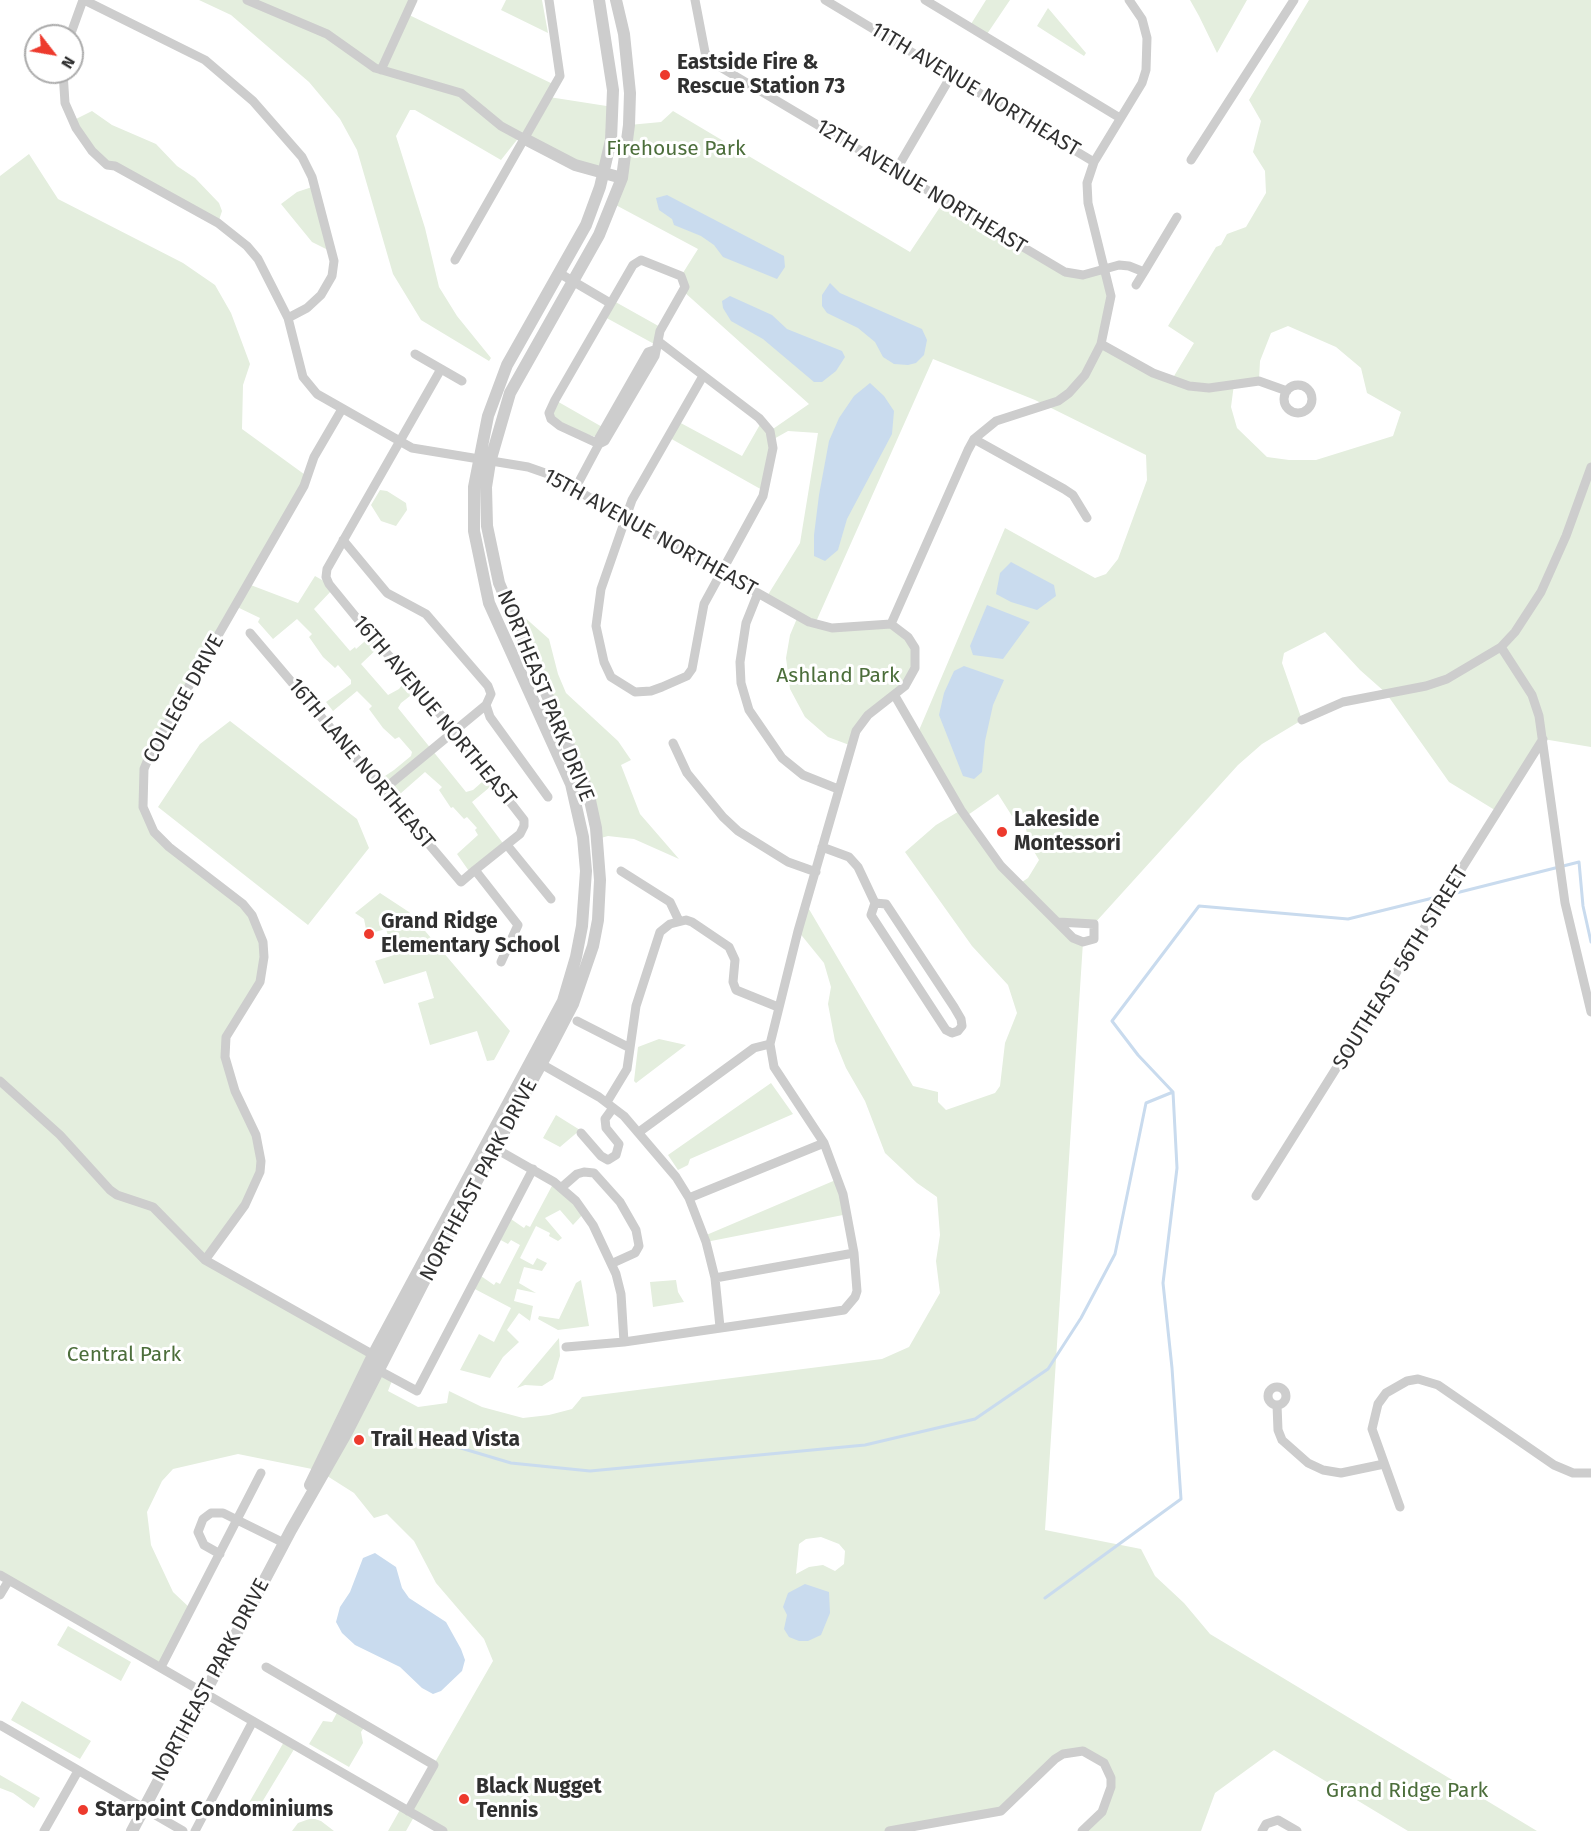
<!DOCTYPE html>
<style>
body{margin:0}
#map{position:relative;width:1591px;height:1831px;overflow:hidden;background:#fff;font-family:"Fira Sans",sans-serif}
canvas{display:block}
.north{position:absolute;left:24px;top:24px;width:60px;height:60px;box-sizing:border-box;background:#fff;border:2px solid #acacac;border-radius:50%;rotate:121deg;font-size:16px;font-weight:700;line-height:24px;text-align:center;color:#303030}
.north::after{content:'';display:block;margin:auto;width:21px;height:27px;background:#ed3a2d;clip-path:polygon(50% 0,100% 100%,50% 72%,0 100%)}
</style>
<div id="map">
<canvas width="1591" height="1831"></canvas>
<div class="north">N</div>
</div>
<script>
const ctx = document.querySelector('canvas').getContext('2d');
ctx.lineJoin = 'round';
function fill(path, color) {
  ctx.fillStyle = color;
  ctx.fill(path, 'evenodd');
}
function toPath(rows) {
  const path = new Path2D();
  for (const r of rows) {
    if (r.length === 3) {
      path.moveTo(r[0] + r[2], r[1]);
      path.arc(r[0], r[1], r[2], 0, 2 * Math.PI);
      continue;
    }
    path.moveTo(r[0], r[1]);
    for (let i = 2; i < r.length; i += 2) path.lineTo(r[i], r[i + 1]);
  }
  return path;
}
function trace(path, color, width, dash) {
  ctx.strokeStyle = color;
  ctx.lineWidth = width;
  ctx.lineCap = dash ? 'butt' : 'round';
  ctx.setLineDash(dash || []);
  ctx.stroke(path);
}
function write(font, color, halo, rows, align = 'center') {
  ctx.font = font + ' "Fira Sans",sans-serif';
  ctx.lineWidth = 6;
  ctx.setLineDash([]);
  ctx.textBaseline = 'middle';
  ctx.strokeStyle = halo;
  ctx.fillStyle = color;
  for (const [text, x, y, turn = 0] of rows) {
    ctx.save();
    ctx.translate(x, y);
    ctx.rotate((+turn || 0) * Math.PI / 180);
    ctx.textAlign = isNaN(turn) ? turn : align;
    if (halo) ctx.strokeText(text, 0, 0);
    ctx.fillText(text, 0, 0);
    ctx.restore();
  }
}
const green = toPath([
 [199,0,413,0,407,14,555,85,549,97,613,107,603,174,520,136,501,160,415,110,410,110,396,136,425,228,439,287,457,316,491,358,489,361,421,320,393,274,357,150,340,119,309,82,231,15],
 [506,0,542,0,548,33,501,10],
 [986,0,1010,0,987,34,971,24],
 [1190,0,1247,0,1217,53,1199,16],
 [1309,0,1591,0,1591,747,1543,739,1498,812,1449,782,1386,693,1360,670,1325,632,1284,653,1282,663,1302,720,1262,744,1238,765,1094,924,1060,922,1083,942,1045,1530,1141,1549,1155,1576,1184,1603,1210,1634,1537,1831,1408,1831,1274,1750,1215,1793,1201,1831,1082,1831,1096,1818,1111,1778,1091,1754,1063,1754,1008,1807,889,1831,443,1831,415,1815,406,1831,388,1831,401,1808,407,1811,493,1661,484,1639,436,1583,414,1541,387,1514,374,1518,354,1493,324,1474,378,1370,393,1378,388,1391,418,1407,447,1403,449,1391,482,1407,523,1418,549,1415,572,1409,582,1397,882,1359,909,1347,940,1293,936,1261,940,1235,937,1197,917,1183,885,1153,865,1101,846,1068,835,1041,828,1004,831,987,824,963,798,931,806,904,913,1086,938,1092,938,1102,946,1110,995,1093,1000,1086,1005,1043,1017,1013,1008,985,972,946,905,852,936,825,961,810,917,735,1005,528,1095,578,1106,574,1118,559,1147,480,1146,455,1035,400,933,359,815,624,891,624,915,648,911,677,873,711,852,746,828,737,805,717,790,689,786,658,790,635,798,616,766,598,800,543,818,433,788,431,772,440,764,491,668,437,677,421,742,456,762,421,770,431,809,404,683,291,681,276,698,249,612,203,629,125,661,122,673,111,910,252,944,201,1074,274,1106,268,1110,284,1101,344,1171,381,1194,343,1168,326,1216,247,1221,245,1227,234,1246,227,1266,193,1265,171,1253,152,1261,121,1249,100],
 [1288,326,1336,347,1361,368,1367,393,1401,412,1393,436,1316,460,1289,460,1267,457,1237,428,1231,407,1234,384,1259,380,1260,361,1271,333],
 [998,794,1012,816,1022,810,1029,843,1039,860,1028,878,1019,884,965,817],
 [821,1537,839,1544,845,1551,844,1564,835,1571,823,1565,809,1567,796,1574,799,1544,806,1539],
 [1048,8,1086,53,1084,56,1037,26],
 [92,111,112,125,156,144,177,166,195,178,219,203,222,211,218,223,107,165,72,121],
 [29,154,58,199,183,263,215,285,231,313,250,364,243,385,242,429,308,477,248,584,298,603,315,576,329,584,333,589,314,609,350,651,355,647,356,649,372,635,380,646,361,664,388,695,399,689,408,677,419,689,401,703,398,708,466,792,473,790,490,775,496,782,472,802,505,846,471,874,457,854,478,835,475,830,477,828,467,817,464,819,453,807,451,808,439,790,442,787,425,772,392,801,376,782,394,770,411,756,412,752,399,737,395,739,383,728,369,709,372,706,357,691,333,711,326,702,351,684,351,680,338,665,335,668,323,657,309,637,312,634,297,619,273,639,258,622,260,618,235,606,151,752,142,796,154,832,243,904,257,925,263,969,226,1037,225,1057,259,1145,256,1185,205,1260,373,1355,317,1470,238,1454,173,1469,162,1481,147,1512,151,1545,173,1592,191,1609,161,1667,0,1575,0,176],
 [315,186,328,250,312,242,281,204,297,192],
 [612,300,662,328,656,345,603,316],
 [555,400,604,428,599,438,560,426,550,409],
 [380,490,387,491,406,503,407,510,396,526,381,521,371,505],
 [511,615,522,615,549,639,558,674,566,693,618,741,631,760,621,765,640,814,679,859,634,839,608,836,597,839,588,791],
 [230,721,357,819,369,848,308,925,158,807,200,744],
 [380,893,409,912,510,1031,494,1060,487,1061,477,1031,430,1045,418,1003,434,998,426,971,384,984,375,961,394,955,386,929,367,934,364,919,355,913],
 [659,1039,686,1045,636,1083,634,1081,638,1047],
 [771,1083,793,1114,690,1159,688,1165,678,1170,668,1155],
 [556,1115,580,1130,560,1147,543,1138],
 [838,1179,848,1214,706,1242,704,1236],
 [554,1182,585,1212,573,1225,560,1210,545,1218,562,1238,558,1241,549,1236,550,1233,536,1226,520,1258,533,1265,537,1258,547,1263,542,1271,524,1267,519,1283,536,1293,517,1289,514,1301,533,1306,530,1321,519,1313,507,1330,519,1342,503,1357,490,1378,460,1370,479,1334,494,1342,511,1308,471,1287,478,1274,494,1285,496,1282,500,1284,520,1245,511,1240,508,1244,497,1238,508,1217,524,1228,526,1225,530,1227],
 [581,1280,589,1326,558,1330,538,1319,539,1316,559,1319,576,1283],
 [676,1280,678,1292,684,1302,653,1307,650,1282],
 [559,1338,560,1356,553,1379,542,1386,525,1385,517,1388],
 [68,1626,131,1662,121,1681,57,1645],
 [22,1701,91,1741,80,1759,11,1720],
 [339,1709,366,1725,361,1732,363,1743,349,1767,309,1744,323,1721,332,1722],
 [285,1740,296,1746,253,1817,242,1815],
 [0,1775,40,1798,34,1808,13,1793,0,1788],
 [312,1818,321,1821,334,1831,292,1831,298,1823]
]);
const water = toPath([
 [667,195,784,256,785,267,777,279,723,257,714,245,701,236,674,225,672,219,659,210,656,198],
 [830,283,840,293,922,329,927,340,924,355,916,363,908,365,894,364,883,357,875,342,858,328,827,313,822,306,822,295],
 [730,296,772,315,787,329,842,351,845,357,836,371,822,382,814,382,763,339,731,321,723,308,722,301],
 [870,383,884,396,894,411,892,434,847,519,838,550,825,561,814,556,814,535,819,495,829,441,839,418,854,396],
 [1011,562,1054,585,1056,596,1037,610,1011,602,996,594,1000,573],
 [987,605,1030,622,1003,659,973,655,970,646],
 [964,666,1004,680,993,705,985,741,982,772,974,779,963,776,939,715,944,693,954,671],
 [375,1553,396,1567,402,1588,409,1598,446,1622,461,1649,465,1660,462,1671,441,1691,433,1694,422,1688,400,1667,355,1645,342,1633,336,1622,340,1607,350,1592,363,1558],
 [805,1584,829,1592,830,1613,821,1635,808,1641,799,1641,789,1637,784,1629,787,1615,783,1607,788,1593]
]);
const stream = toPath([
 [1448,895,1579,862,1583,906,1591,942],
 [392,1446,444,1443,511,1463,590,1471,865,1445,975,1419,1048,1369,1081,1318,1115,1254,1146,1103,1173,1092],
 [1045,1598,1181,1499,1172,1368,1163,1283,1177,1168,1173,1092,1138,1055,1112,1021,1199,906,1348,919,1441,896]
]);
const minor = toPath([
 [84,0,205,60,253,101,302,157,312,177,334,261,332,276,321,295,307,308,288,318],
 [247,0,327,34,375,68,461,93,501,126,525,139],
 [695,0,705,52,710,61,1065,272,1083,275,1119,265,1129,266,1144,272,1177,217],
 [825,0,1094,162],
 [925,0,1120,118],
 [70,36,83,0],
 [381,70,413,0],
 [63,72,65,103,76,128,92,151,107,165,115,166,218,223,247,246,258,259,288,318,303,377,317,394,412,448,528,467,548,474,809,622,832,628,891,624],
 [1191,160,1294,0],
 [895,172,951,76],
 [455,260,560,76,549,0],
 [559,273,610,303],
 [1136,285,1144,272],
 [658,341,759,418,770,431,773,448,763,496,704,604,692,669,687,676,662,687,651,691,635,692,611,677,604,662,596,626,601,589,632,500,703,376],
 [1101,344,1153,373,1189,386,1209,388,1259,381,1287,391],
 [415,354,462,381],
 [441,369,327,569,326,577,329,584,369,633,455,731,524,820,524,826,520,834,475,870,518,925,501,962],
 [1298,399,14],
 [974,439,1064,489,1073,495,1087,518],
 [575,489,599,444,605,441,655,356,660,331,685,287,681,276,641,260,633,265,555,400,549,413,551,419,560,426,599,444,599,438,648,352,654,350],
 [343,540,387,593,426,614,488,686,491,694,486,705,383,790],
 [758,593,746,623,740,662,741,683,749,710,782,758,803,775,838,789],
 [250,633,461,882,475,870],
 [1501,647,1532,695,1539,716,1565,903,1591,1012],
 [895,696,961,810,1001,866,1073,938,1083,942,1094,939,1094,924,1058,922],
 [486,705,490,717,548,797],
 [1302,720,1343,702,1426,686,1447,679,1501,647,1515,632,1541,592,1566,536,1591,467],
 [673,743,687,773,723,817,738,831,788,862,816,872],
 [507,845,551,899],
 [822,847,849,857,858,867,875,903,871,915,946,1030,952,1033,958,1031,962,1026,961,1019,954,1007,886,904,875,903],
 [621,871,670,902,679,921],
 [577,1021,630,1048],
 [536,1061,599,1097,624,1116,676,1177,689,1198,706,1242,715,1278,720,1327],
 [0,1081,60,1135,110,1190,117,1195,153,1207,205,1260,377,1357],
 [607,1102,627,1069,636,1006,660,932,670,924,686,920,692,922,729,947,735,960,733,982,736,990,778,1007],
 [639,1132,754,1048,770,1044],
 [581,1133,601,1156,608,1160,616,1155,619,1144,606,1128,605,1119,613,1108],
 [491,1146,554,1182,576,1201,593,1225,616,1274,621,1294,624,1342],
 [561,1188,577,1174,584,1172,594,1173,620,1202,636,1230,639,1246,635,1253,613,1263],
 [1256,1196,1543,739],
 [689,1198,824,1143],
 [205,1260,245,1205,260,1172,261,1161,256,1135,235,1091,225,1057,226,1037,260,982,264,957,263,942,252,915,243,904,169,847,154,832,143,807,144,769,151,752,304,486,314,457,342,409],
 [715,1278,854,1253],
 [566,1347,624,1342,831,1312,844,1310,855,1297,857,1291,854,1253,843,1194,824,1143,774,1067,770,1044,798,931,856,731,868,715,905,686,915,668,915,648,908,637,891,624,968,450,974,439,996,421,1058,401,1069,393,1085,375,1101,344,1111,296,1088,203,1087,183,1094,162,1142,83,1146,70,1147,38,1142,19,1129,0],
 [378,1370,417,1391,533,1169],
 [1277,1396,9],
 [1277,1405,1278,1430,1282,1440,1308,1463,1323,1470,1341,1473,1384,1464],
 [1400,1507,1372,1429,1378,1404,1386,1393,1407,1381,1418,1379,1438,1385,1554,1465,1573,1473,1591,1473],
 [220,1554,204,1545,198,1532,203,1519,211,1513,223,1513,284,1543],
 [0,1575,443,1831],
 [0,1595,9,1580],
 [161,1667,261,1473],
 [266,1667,434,1765,408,1811],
 [0,1725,183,1831],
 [44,1831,78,1771],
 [195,1831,253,1721],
 [889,1831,1001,1811,1055,1759,1063,1754,1083,1751,1104,1763,1111,1778,1111,1787,1102,1812,1082,1831],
 [1262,1831,1266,1824,1278,1820,1297,1831]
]);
const tertiary = toPath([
 [525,139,575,165,622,178],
 [310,1485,373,1355,563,1001,576,957,582,926,586,871,583,837,571,784,489,603,474,531,474,487,488,416,507,365,586,225,600,187,611,140,613,90,599,0],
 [132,1831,291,1530,347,1432,458,1215,550,1048,573,1004,593,946,598,920,600,880,596,828,588,791,499,583,487,526,486,487,490,462,510,393,599,235,622,178,629,125,630,93,624,34,616,0]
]);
const markers = [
 [665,75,6,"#ed3a2d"],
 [1002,832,6,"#ed3a2d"],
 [369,934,6,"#ed3a2d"],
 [359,1440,6,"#ed3a2d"],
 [464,1799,6,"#ed3a2d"],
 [83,1810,6,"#ed3a2d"]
];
const poiNames = [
 ["Eastside Fire &",677,63],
 ["Rescue Station 73",677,87],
 ["Lakeside",1014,820],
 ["Montessori",1014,844],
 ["Grand Ridge",381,922],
 ["Elementary School",381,946],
 ["Trail Head Vista",371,1440],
 ["Black Nugget",476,1787],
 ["Tennis",476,1811],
 ["Starpoint Condominiums",95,1810]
];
const streetNames = [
 ["11TH AVENUE NORTHEAST",975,90,31],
 ["12TH AVENUE NORTHEAST",921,187,31],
 ["15TH AVENUE NORTHEAST",650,533,29],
 ["NORTHEAST PARK DRIVE",545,696,68],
 ["COLLEGE DRIVE",184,699,-61],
 ["16TH AVENUE NORTHEAST",434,711,50],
 ["16TH LANE NORTHEAST",361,764,50],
 ["SOUTHEAST 56TH STREET",1401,968,-58],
 ["NORTHEAST PARK DRIVE",479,1180,-62],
 ["NORTHEAST PARK DRIVE",211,1680,-62]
];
const parkNames = [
 ["Firehouse Park",676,149],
 ["Ashland Park",838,676],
 ["Central Park",124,1355],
 ["Grand Ridge Park",1407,1791]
];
fill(green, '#e4eede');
fill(water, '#c9dbee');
trace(stream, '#c9dbee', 3);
trace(minor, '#cdcdcd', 9);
trace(tertiary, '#cdcdcd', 12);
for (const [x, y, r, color] of markers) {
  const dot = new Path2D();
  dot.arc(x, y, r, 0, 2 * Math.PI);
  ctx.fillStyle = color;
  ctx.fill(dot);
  trace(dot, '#fff', 2);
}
write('bold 21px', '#303030', '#fff', poiNames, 'left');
write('21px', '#303030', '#fff', streetNames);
write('21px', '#4c6e3b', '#fff', parkNames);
</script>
